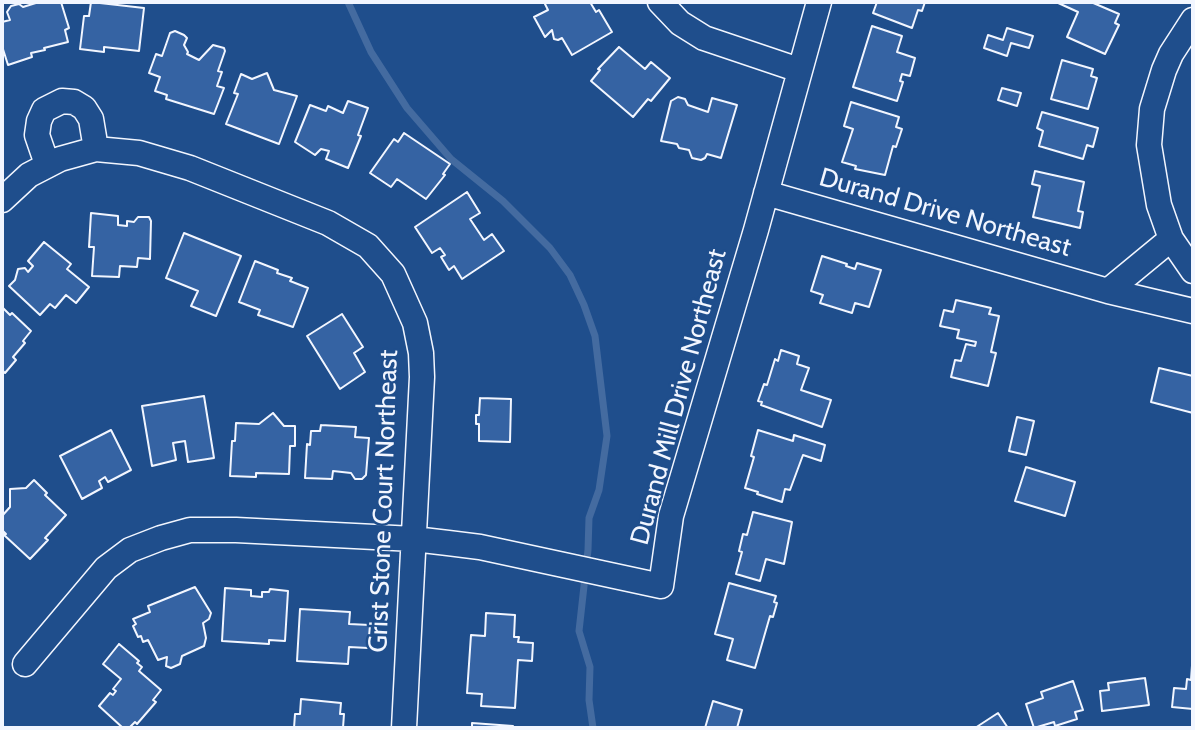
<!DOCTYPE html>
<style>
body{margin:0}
#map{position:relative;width:1195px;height:730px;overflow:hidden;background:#1f4e8c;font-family:Cabin,sans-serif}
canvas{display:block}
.frame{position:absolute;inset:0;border:4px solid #f2f6ff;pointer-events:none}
</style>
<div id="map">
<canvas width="1195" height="730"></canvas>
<div class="frame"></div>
</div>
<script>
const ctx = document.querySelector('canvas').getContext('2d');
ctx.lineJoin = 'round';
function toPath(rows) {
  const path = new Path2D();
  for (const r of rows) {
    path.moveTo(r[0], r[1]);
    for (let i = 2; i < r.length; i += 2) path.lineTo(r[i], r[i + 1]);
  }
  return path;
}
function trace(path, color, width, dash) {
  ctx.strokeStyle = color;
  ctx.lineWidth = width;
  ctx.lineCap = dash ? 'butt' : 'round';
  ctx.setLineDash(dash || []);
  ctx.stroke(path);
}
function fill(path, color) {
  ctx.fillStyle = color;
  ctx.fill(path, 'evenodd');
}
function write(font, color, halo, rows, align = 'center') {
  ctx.font = font + ' Cabin,sans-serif';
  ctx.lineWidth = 5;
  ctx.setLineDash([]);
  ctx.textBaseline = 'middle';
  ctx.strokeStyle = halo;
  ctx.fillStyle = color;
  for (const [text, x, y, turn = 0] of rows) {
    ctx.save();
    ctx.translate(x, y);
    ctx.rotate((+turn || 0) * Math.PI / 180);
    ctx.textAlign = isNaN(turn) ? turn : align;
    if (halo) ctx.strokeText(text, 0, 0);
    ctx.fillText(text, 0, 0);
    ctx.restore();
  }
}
const stream = toPath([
 [348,2,371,52,407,108,451,159,503,201,550,248,570,275,584,305,595,336,607,436,599,490,589,518,588,550,579,631,590,667,589,700,593,728]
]);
const building = toPath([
 [39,2,61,2,69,28,65,30,68,42,44,48,45,50,31,53,32,57,8,65,2,46,2,22,10,20,7,12,11,6,19,4,23,7,39,2],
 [91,2,144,8,139,51,104,47,104,52,80,49,84,16,89,16,91,2],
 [544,2,590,2,596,12,599,10,612,32,572,55,562,38,558,40,554,39,552,30,545,37,534,17,548,10,544,2],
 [877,2,925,2,922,11,918,10,912,28,873,13,877,2],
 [1056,2,1091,2,1119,14,1115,23,1119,25,1105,54,1067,37,1078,12,1056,2],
 [872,26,902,36,897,52,915,58,910,76,902,74,900,81,903,82,897,101,853,87,872,26],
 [1007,28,1033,36,1029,48,1011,43,1007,56,984,48,988,35,1003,40,1007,28],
 [175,31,184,35,187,38,184,45,188,52,187,54,199,60,213,45,224,48,225,51,218,71,222,72,217,86,224,88,214,114,166,99,167,95,155,91,160,77,149,73,156,54,162,56,170,33,175,31],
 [619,47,645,69,651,62,670,78,651,101,648,99,633,117,591,81,600,70,598,69,619,47],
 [1062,60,1093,69,1091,76,1097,78,1088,109,1051,99,1062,60],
 [267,73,274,90,297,96,279,144,226,124,238,94,234,93,241,74,252,79,267,73],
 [1002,88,1021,93,1017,106,998,100,1002,88],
 [678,97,685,99,688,105,708,112,712,98,737,105,721,158,707,154,705,158,701,160,692,158,689,150,679,148,677,144,661,141,671,101,678,97],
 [348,101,368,108,358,135,361,136,348,168,326,159,329,151,321,149,315,155,295,142,310,105,326,111,328,106,343,113,348,101],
 [851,102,899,117,896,127,902,129,896,147,893,146,885,175,855,169,856,166,842,162,853,129,844,126,851,102],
 [1042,112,1098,128,1093,147,1087,145,1083,159,1039,146,1043,131,1037,128,1042,112],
 [404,133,450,164,443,174,445,175,426,199,397,179,391,187,370,173,394,139,398,142,404,133],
 [1035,171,1084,182,1078,211,1083,212,1080,228,1033,217,1040,186,1032,184,1035,171],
 [467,192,480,213,470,219,484,240,492,234,504,251,462,279,454,266,449,270,441,257,445,255,440,248,432,253,415,227,467,192],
 [91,213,118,216,118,225,127,226,127,221,134,222,138,217,149,217,151,221,150,259,138,258,137,267,120,266,119,277,92,276,94,247,89,247,91,213],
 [184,233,241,256,216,316,191,306,198,291,166,278,184,233],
 [44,242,71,264,67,269,89,287,76,303,66,295,55,308,50,304,40,315,9,286,15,280,18,269,25,268,28,272,33,266,28,261,44,242],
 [822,256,847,264,846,266,855,269,857,263,881,270,869,307,855,303,852,313,820,303,823,295,811,291,822,256],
 [255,261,278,270,277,273,292,278,290,281,308,288,293,327,258,315,260,310,239,302,255,261],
 [956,300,991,308,989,314,999,316,991,352,996,353,988,386,951,377,955,360,961,361,966,344,975,346,976,342,957,338,959,330,940,326,944,310,953,312,956,300],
 [2,307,10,315,12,313,31,331,23,341,25,343,13,357,16,360,5,373,2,370,2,307],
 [342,314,363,347,354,353,365,372,340,389,307,336,342,314],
 [781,350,799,356,797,364,809,368,801,390,831,400,822,427,761,405,762,402,758,401,764,384,767,385,775,359,778,361,781,350],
 [1159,368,1193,376,1193,413,1151,402,1159,368],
 [204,396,214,458,188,462,185,441,173,443,176,460,152,466,142,406,204,396],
 [480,398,511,399,510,442,479,441,479,424,476,424,476,415,479,415,480,398],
 [273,413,284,426,295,426,295,446,290,446,289,474,256,473,256,477,230,476,232,441,235,441,236,423,259,424,273,413],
 [1017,417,1034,421,1026,455,1009,451,1017,417],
 [321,425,356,427,355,437,369,438,366,475,362,479,355,479,351,473,333,471,332,479,305,478,307,444,310,445,311,431,320,431,321,425],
 [111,430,131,470,108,482,105,477,99,481,102,488,82,499,60,456,111,430],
 [758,430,793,441,794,435,825,445,821,461,803,455,790,490,785,489,782,502,757,494,758,492,745,488,754,457,751,456,758,430],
 [1026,467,1075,482,1065,516,1015,501,1026,467],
 [34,480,47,493,45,495,66,515,45,538,48,540,30,559,4,535,6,534,2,530,2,516,10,507,10,489,26,488,34,480],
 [753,512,792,522,784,564,766,559,760,581,736,574,742,552,739,551,743,534,747,535,753,512],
 [729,583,776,596,774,602,777,603,773,617,770,616,755,668,727,660,733,639,715,634,729,583],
 [195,587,211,613,209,619,203,623,206,638,204,646,182,656,180,664,171,668,166,666,167,657,158,660,148,640,143,642,141,636,138,637,133,626,136,624,133,619,150,612,148,606,195,587],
 [225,588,251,590,251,596,262,597,262,592,269,592,270,589,288,591,285,641,269,640,269,644,222,641,225,588],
 [300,609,350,612,349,624,370,625,368,648,349,647,348,664,297,661,300,609],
 [486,613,515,615,514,637,519,637,518,642,533,643,532,661,518,660,515,708,481,706,482,694,467,693,471,635,485,636,486,613],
 [119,644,139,661,137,663,142,667,139,671,161,690,153,700,156,702,137,724,135,722,129,728,123,728,99,706,110,693,113,695,116,691,113,689,121,679,103,664,119,644],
 [1193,651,1193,709,1172,707,1174,688,1186,689,1187,679,1191,680,1193,651],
 [1145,678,1149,705,1102,711,1100,691,1109,690,1108,683,1145,678],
 [1073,681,1083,710,1075,712,1077,719,1055,726,1054,722,1034,728,1026,704,1043,698,1041,692,1073,681],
 [301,699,341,703,340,714,344,714,343,728,294,728,295,714,300,714,301,699],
 [713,701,742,710,737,728,705,728,713,701],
 [998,713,1008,728,975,728,998,713],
 [472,723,513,726,512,728,472,728,472,723]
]);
const minor = toPath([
 [660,2,680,23,704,38,799,70],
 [1193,20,1171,54,1164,70,1152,109,1149,145,1159,205,1171,239,1193,271],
 [47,164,37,135,39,121,44,110,62,101,74,102,84,108,91,119,96,149],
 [766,193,1108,291,1193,311],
 [2,200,29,175,60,159,96,149,139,153,190,168,328,223,368,246,393,274,415,323,421,353,422,377,404,728],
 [1108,291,1171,239],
 [25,664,106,568,130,550,161,538,190,530,236,530,414,539,448,543,480,547,661,586,671,516,756,230,819,2]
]);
const streetNames = [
 ["Durand Drive Northeast",945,213,16],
 ["Durand Mill Drive Northeast",679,397,-75],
 ["Grist Stone Court Northeast",384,501,-88]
];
trace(stream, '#446ba0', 7);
fill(building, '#3563a3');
trace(building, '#f2f6ff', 2);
trace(minor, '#f2f6ff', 27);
trace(minor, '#1f4e8c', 24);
write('26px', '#f2f6ff', '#1f4e8c', streetNames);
</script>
